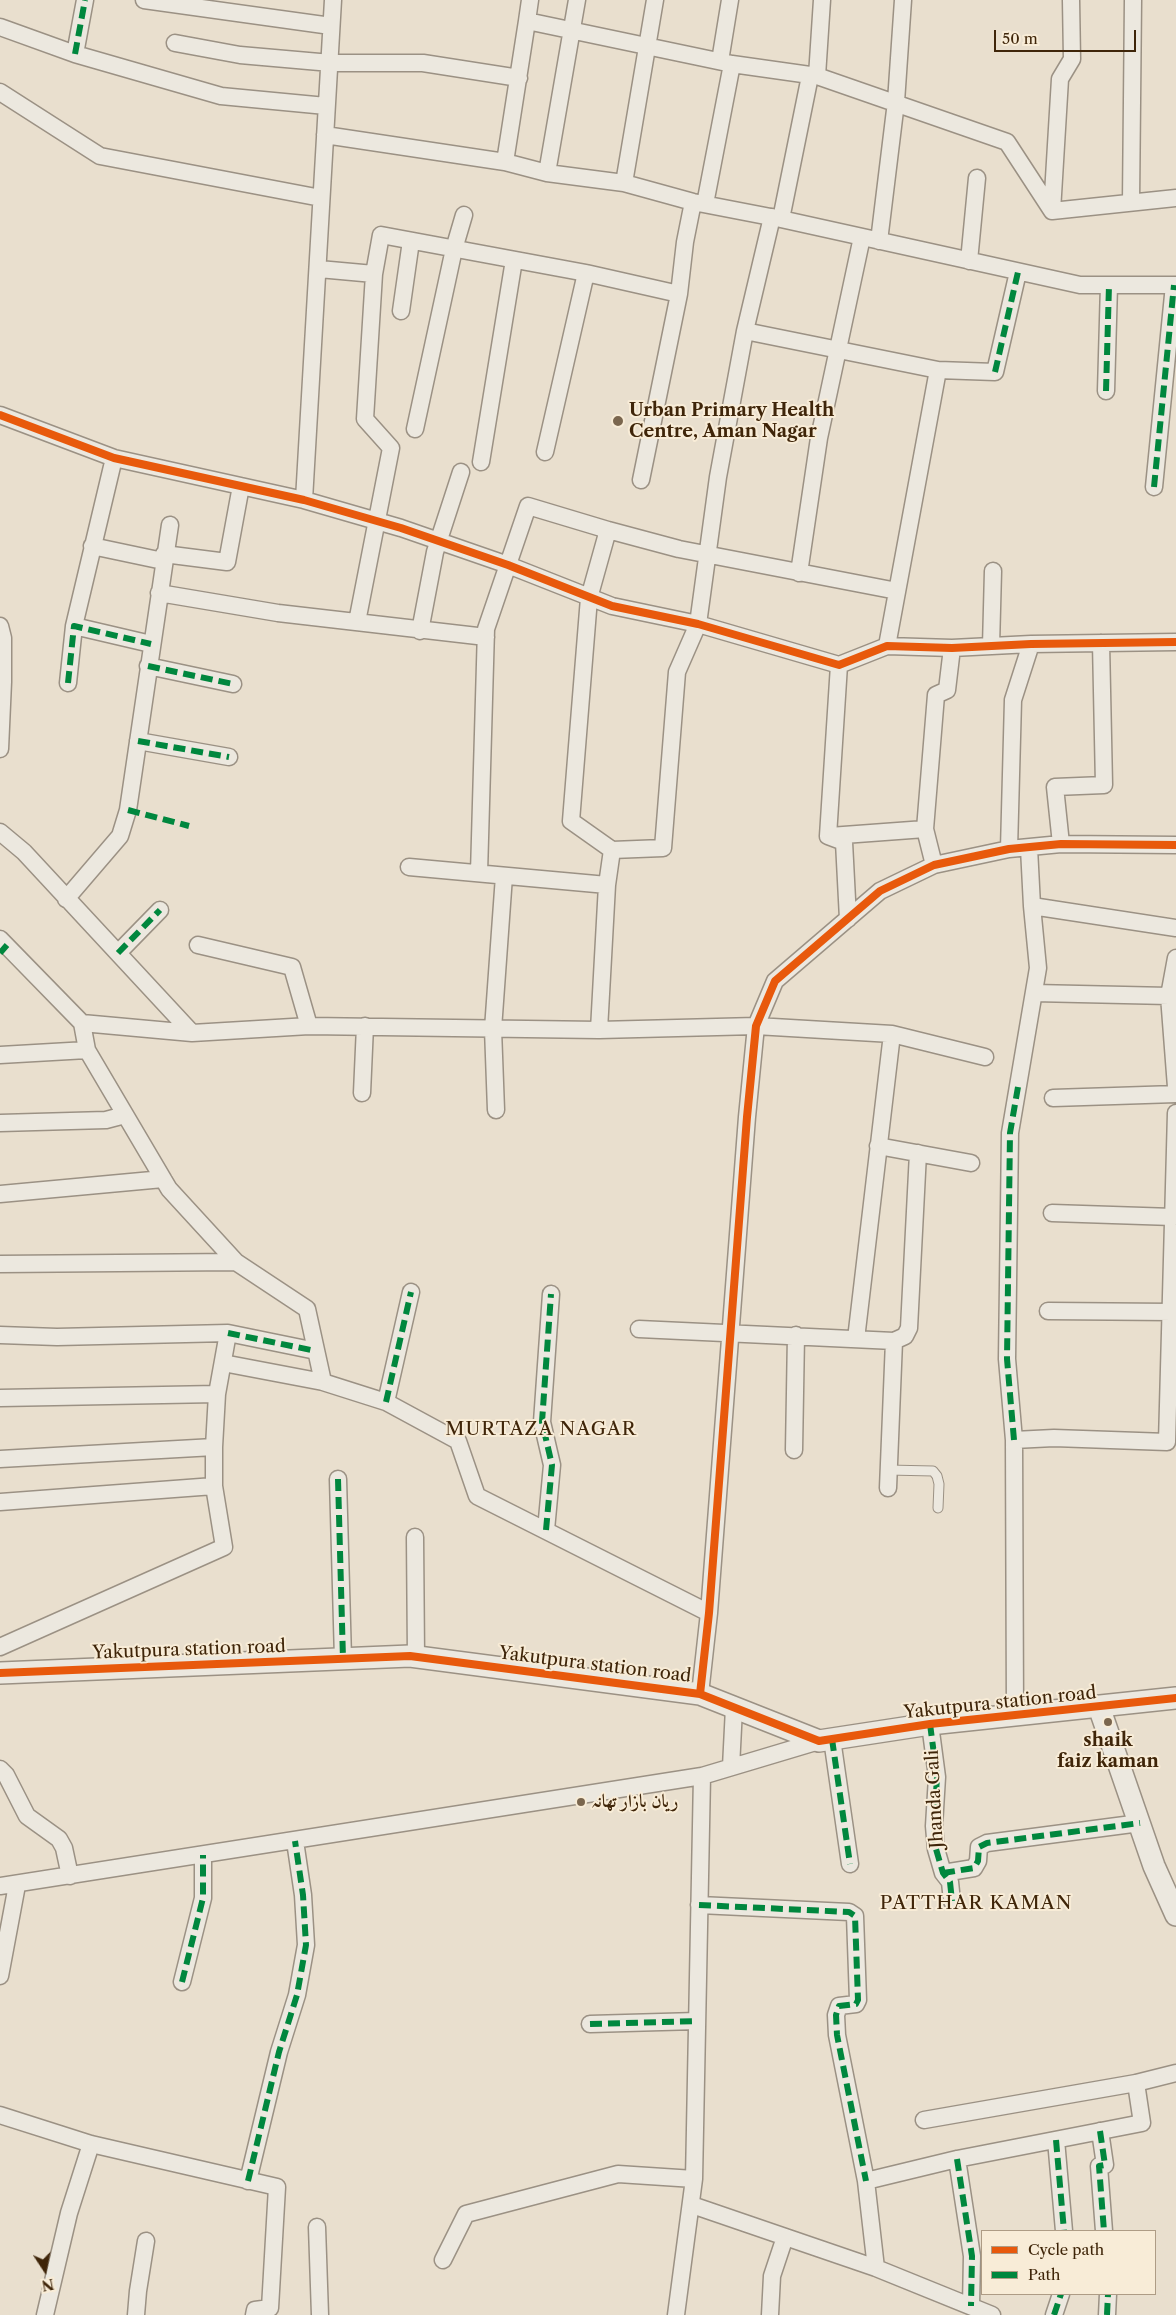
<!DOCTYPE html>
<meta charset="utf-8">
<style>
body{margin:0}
#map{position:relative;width:1176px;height:2315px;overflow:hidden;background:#e9dfce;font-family:"Libre Caslon Text",serif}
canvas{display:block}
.legend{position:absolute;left:981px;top:2230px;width:175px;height:65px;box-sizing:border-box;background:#f8ecd7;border:1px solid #ae9c85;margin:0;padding:6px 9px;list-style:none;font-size:15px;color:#3f2509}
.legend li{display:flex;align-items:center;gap:10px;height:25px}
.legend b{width:25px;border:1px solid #ae9c85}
.north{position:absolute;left:20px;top:2245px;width:50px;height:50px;-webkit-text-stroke:4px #f8ecd7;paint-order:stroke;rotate:169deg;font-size:14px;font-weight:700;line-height:20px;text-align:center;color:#3f2509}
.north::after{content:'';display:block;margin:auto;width:18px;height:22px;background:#3f2509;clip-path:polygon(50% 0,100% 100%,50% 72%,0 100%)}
.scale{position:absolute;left:994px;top:30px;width:142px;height:22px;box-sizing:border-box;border:2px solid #3f2509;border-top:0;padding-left:6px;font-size:15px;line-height:18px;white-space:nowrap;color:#3f2509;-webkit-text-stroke:4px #f8ecd7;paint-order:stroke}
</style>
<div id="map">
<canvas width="1176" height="2315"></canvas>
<ul class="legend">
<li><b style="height:6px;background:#e8590c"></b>Cycle path</li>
<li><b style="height:6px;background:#00873e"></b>Path</li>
</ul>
<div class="north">N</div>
<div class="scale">50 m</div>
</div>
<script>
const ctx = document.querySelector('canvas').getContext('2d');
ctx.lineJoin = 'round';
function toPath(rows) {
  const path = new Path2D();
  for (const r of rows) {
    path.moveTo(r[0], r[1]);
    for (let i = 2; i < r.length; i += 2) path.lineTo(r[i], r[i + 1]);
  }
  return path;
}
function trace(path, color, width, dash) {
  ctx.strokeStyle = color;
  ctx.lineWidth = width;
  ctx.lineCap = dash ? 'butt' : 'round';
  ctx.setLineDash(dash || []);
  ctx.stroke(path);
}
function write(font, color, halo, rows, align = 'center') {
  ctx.font = font + ' "Libre Caslon Text",Amiri,serif';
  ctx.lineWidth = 4;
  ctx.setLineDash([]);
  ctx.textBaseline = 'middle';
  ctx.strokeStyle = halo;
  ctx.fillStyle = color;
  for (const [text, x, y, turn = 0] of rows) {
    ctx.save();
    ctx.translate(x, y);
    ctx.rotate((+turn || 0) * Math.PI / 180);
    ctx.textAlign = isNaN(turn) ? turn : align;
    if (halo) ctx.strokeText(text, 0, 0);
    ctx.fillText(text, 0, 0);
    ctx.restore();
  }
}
const service = toPath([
 [888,1470,933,1471,937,1476,939,1484,938,1508]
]);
const minor = toPath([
 [144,0,331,26],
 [527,21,530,0],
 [0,27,75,54,221,96,326,106],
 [175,43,240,55,331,63,423,63,519,78],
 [75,54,85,0],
 [720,61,730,0],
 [817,76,822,0],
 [0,92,100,156,321,198],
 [325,135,505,162,547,173,624,183,693,202,781,219,1080,285,1176,285],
 [505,162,527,21,732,64,817,76,1007,142,1052,211,1176,198],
 [547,173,577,0],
 [624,183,655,0],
 [1131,202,1133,0],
 [705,204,732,64],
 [1052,211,1060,79,1072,59,1071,0],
 [781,219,810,76],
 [879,241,896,102,903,0],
 [969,261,977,178],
 [319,269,374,274],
 [401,311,411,241],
 [745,331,938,370,995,372,1018,272],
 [1106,391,1109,285],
 [0,415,114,458,304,500,401,528,508,565,612,606,698,624,839,665,887,646,952,648,1031,644,1176,642],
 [415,429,454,249,464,215],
 [545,452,586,273],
 [481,462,514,260],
 [641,480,679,294,685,242,693,202],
 [1154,487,1174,285],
 [304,500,333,0],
 [608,530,589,598,571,821,612,850],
 [92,546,163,561],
 [164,554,227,562,241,486],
 [799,573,819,438,862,237],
 [159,593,278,613,486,637],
 [357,622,391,448,365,419,374,274,381,235,586,273,679,294],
 [0,626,3,638,3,682,0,749],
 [74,626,151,644],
 [420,631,435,552,461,472],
 [887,646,938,370],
 [991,646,993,571],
 [839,665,828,836,844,842,848,919],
 [148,666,233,684],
 [68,683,74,626,114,458],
 [138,741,229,757],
 [0,832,24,852,192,1033],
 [830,836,925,829],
 [1061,844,1055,787,1104,785,1101,643],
 [1009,849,1013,700,1031,644],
 [934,865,925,829,936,695,947,690,952,648],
 [409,867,607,885],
 [479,873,486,629,528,506,608,530,679,549,897,591],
 [66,899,120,836,128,810,170,525],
 [1032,906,1176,928],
 [0,939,82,1023,87,1050,169,1189,236,1262,307,1309,323,1382,386,1402,458,1441,477,1496,709,1613],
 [198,945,292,967,309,1026],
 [118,953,160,910],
 [1176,958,1169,996,1176,1087],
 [1034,993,1169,996],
 [82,1023,192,1033,309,1026,599,1030,756,1026,892,1034,985,1057],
 [599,1030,607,885,612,850,663,848,677,672,698,624,718,477,745,331,772,217],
 [0,1055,87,1050],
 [362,1093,365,1026],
 [1053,1098,1176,1094],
 [496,1110,493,1029,504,876],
 [0,1123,106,1120,125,1115],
 [878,1146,971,1163],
 [0,1194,163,1179],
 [1052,1213,1173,1217],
 [0,1264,236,1262],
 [1048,1311,1172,1312],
 [639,1329,894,1341],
 [0,1335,57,1337,228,1333,316,1351],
 [856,1339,892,1034],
 [223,1363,323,1382],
 [0,1398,217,1394],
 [386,1402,411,1292],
 [1014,1440,1054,1438,1167,1442,1176,1113],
 [794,1450,796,1335],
 [0,1459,214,1447],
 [338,1479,343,1659],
 [888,1488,894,1341,905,1336,909,1328,918,1153],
 [0,1502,214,1486],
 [546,1530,552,1465,542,1422,551,1294],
 [415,1537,416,1657],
 [0,1647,224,1547,214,1486,214,1447,217,1394,228,1333],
 [700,1694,709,1613,747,1117,756,1026,775,981,880,891,934,865,1009,849,1061,844,1176,845],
 [1015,1715,1014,1440,1007,1359,1010,1133,1038,968,1032,906,1029,848],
 [930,1724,937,1777,934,1826,936,1849,943,1873,950,1882,952,1901],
 [832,1739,850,1864],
 [731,1767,734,1708],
 [0,1769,6,1775,27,1816,59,1839,64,1848,70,1876],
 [943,1873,974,1868,978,1861,979,1847,987,1843,1140,1823],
 [0,1886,702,1776,819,1741],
 [699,1905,849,1912,855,1916,858,2000,856,2004,839,2006,836,2015,837,2035,866,2181],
 [0,1976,17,1885],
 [182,1982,203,1898,203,1855],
 [590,2024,697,2021],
 [0,2115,91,2144,277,2187,270,2308,255,2310,254,2315],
 [924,2120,1136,2083],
 [1100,2131,1105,2165,1099,2166,1104,2231],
 [1056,2140,1064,2231],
 [957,2159,972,2256,971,2306],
 [248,2181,279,2052,297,1995,306,1945,303,1895,295,1841],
 [692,2205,876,2268,992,2315],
 [317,2227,320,2315],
 [443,2260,466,2214,618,2174,694,2179],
 [876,2268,866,2181,957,2159,1142,2123,1136,2083,1176,2073],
 [45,2315,69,2213,91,2144],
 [136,2315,138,2291,146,2241],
 [676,2315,694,2179,702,1776],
 [770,2315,772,2276,785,2237],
 [1054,2315,1061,2294],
 [1107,2315,1108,2294]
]);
const tertiary = toPath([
 [0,1673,410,1656,700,1694,819,1741,930,1724,1176,1698],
 [1099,1707,1154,1866,1176,1915]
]);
const quiet = toPath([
 [75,54,85,0],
 [995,372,1018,272],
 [1106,391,1109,285],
 [1154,487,1174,285],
 [148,666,233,684],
 [68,683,74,626,151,644],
 [138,741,229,757],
 [128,810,189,826],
 [0,953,7,945],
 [118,953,160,910],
 [228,1333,316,1351],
 [386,1402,411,1292],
 [1014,1440,1007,1359,1010,1133,1018,1087],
 [338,1479,343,1659],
 [546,1530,552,1465,542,1422,551,1294],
 [930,1724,937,1777,934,1826,936,1849,943,1873,950,1882,952,1901],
 [832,1739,850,1864],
 [943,1873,974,1868,978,1861,979,1847,987,1843,1140,1823],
 [699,1905,849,1912,855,1916,858,2000,856,2004,839,2006,836,2015,837,2035,866,2181],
 [182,1982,203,1898,203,1855],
 [590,2024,697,2021],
 [1100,2131,1105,2165,1099,2166,1104,2231],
 [1056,2140,1064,2231],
 [957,2159,972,2256,971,2306],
 [248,2181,279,2052,297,1995,306,1945,303,1895,295,1841],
 [1054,2315,1061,2294],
 [1107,2315,1108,2294]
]);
const cycleway = toPath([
 [0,415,114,458,304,500,401,528,508,565,612,606,698,624,839,665,887,646,952,648,1031,644,1176,642],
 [0,1673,410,1656,700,1694,819,1741,930,1724,1176,1698],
 [700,1694,709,1613,747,1117,756,1026,775,981,880,891,934,865,1009,849,1061,844,1176,845]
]);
const markers = [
 [618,421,6,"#7a664e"],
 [1108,1722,5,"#7a664e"],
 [581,1802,5,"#7a664e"]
];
const poiNames = [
 ["Urban Primary Health",629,411],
 ["Centre, Aman Nagar",629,432],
 ["shaik",1108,1741,"center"],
 ["faiz kaman",1108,1762,"center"],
 ["ریان بازار تھانہ",591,1802]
];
const streetNames = [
 ["Yakutpura station road",189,1650,-2],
 ["Yakutpura station road",595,1665,7],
 ["Yakutpura station road",1000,1703,-6],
 ["Jhanda Gali",935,1799,-93]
];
const neighbourhoodNames = [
 ["MURTAZA NAGAR",541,1430],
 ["PATTHAR KAMAN",976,1904]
];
trace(service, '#9b9184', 11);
trace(minor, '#9b9184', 19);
trace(tertiary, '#9b9184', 24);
trace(service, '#ece8df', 9);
trace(minor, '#ece8df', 16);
trace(tertiary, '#ece8df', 21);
trace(quiet, '#00873e', 6, [12, 6]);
trace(cycleway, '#e8590c', 8);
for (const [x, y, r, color] of markers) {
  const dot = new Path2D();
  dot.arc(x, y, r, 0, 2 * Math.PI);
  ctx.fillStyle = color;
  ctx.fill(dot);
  trace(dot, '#f8ecd7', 2);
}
write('bold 18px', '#3f2509', '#f8ecd7', poiNames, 'left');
write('18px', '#3f2509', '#f8ecd7', streetNames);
ctx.letterSpacing = '1px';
write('19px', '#3f2509', '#f8ecd7', neighbourhoodNames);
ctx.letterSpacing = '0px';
</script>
